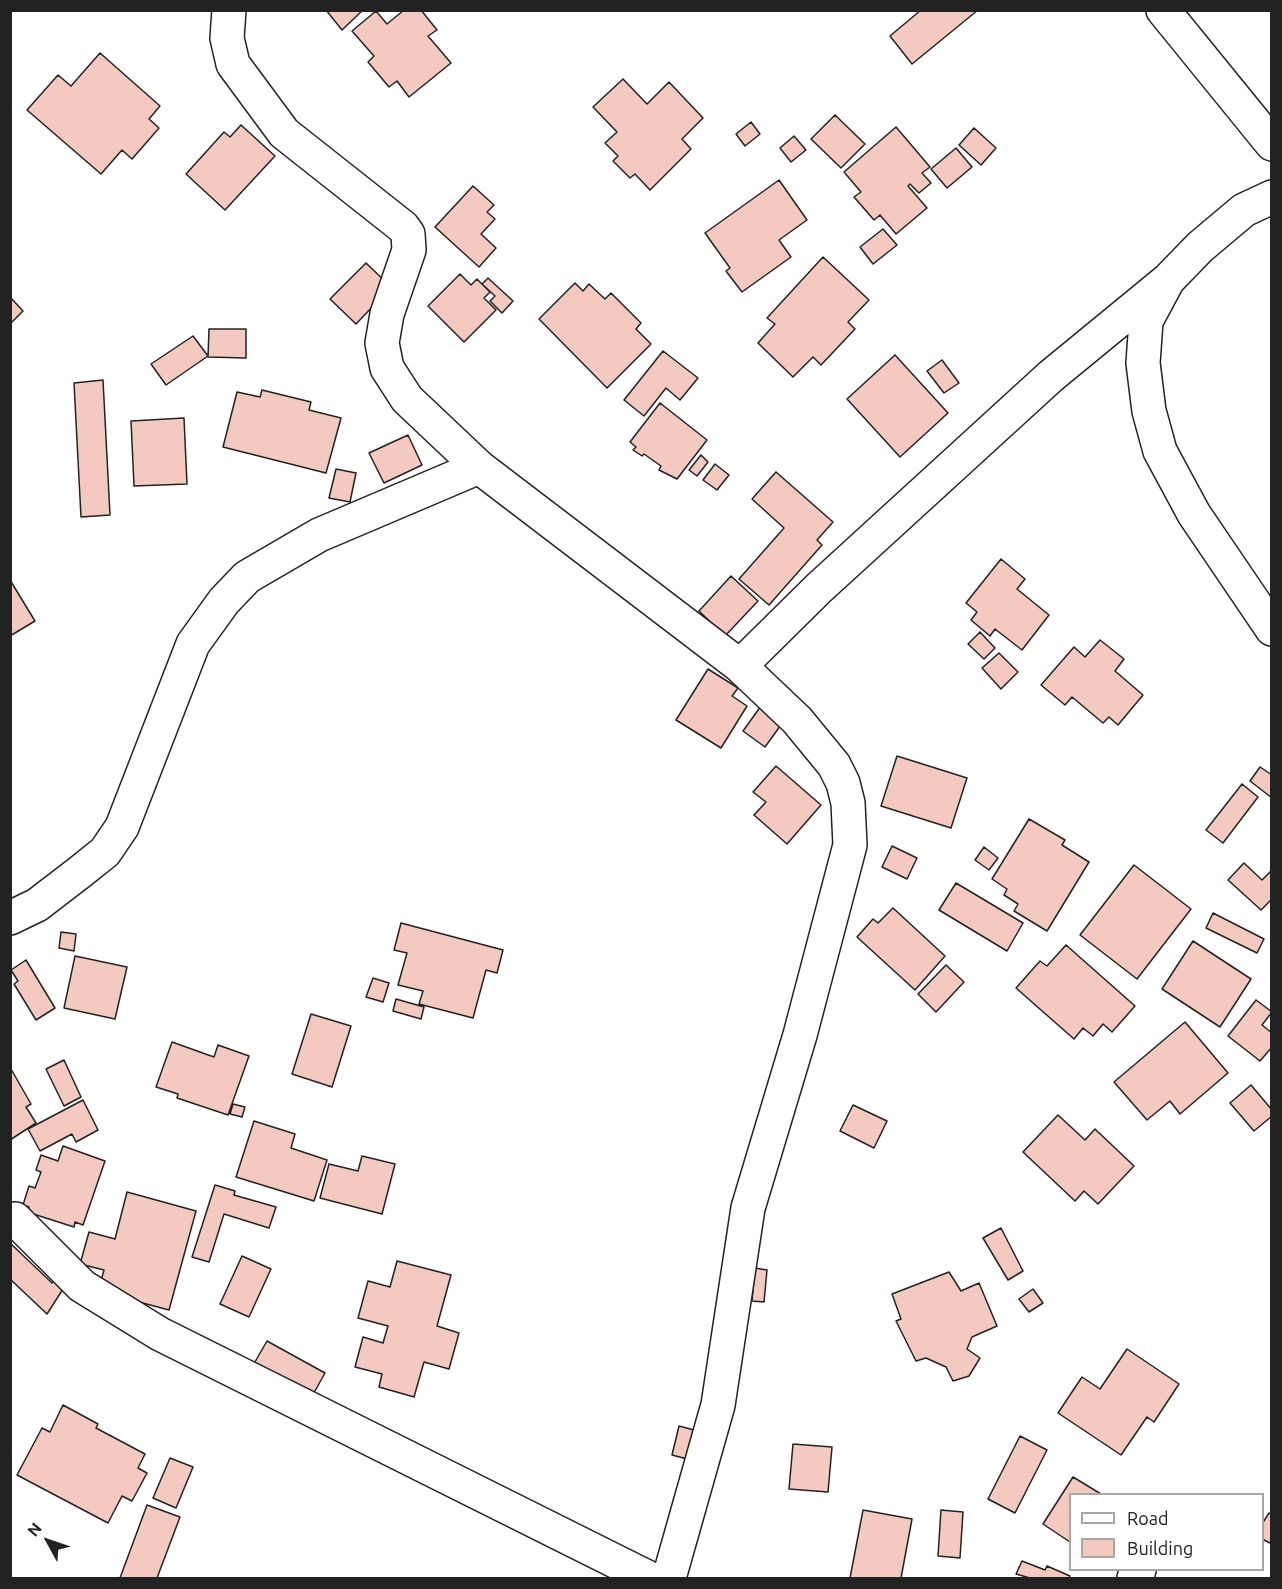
<!DOCTYPE html>
<style>
body{margin:0}
#map{position:relative;width:1282px;height:1589px;overflow:hidden;background:#fff;font-family:Ubuntu,sans-serif}
canvas{display:block}
.frame{position:absolute;inset:0;border:12px solid #222;pointer-events:none}
.legend{position:absolute;left:1069px;top:1493px;width:195px;height:78px;box-sizing:border-box;background:#fff;border:2px solid #a7a7a7;margin:0;padding:8px 10px;list-style:none;font-size:18px;color:#222}
.legend li{display:flex;align-items:center;gap:12px;height:30px}
.legend b{width:30px;border:2px solid #a7a7a7}
.north{position:absolute;left:18px;top:1511px;width:60px;height:60px;-webkit-text-stroke:4px #fff;paint-order:stroke;rotate:310deg;font-size:16px;font-weight:700;line-height:24px;text-align:center;color:#222}
.north::after{content:'';display:block;margin:auto;width:21px;height:27px;background:#222;clip-path:polygon(50% 0,100% 100%,50% 72%,0 100%)}
</style>
<div id="map">
<canvas width="1282" height="1589"></canvas>
<div class="frame"></div>
<ul class="legend">
<li><b style="height:8px;background:#fff"></b>Road</li>
<li><b style="height:16px;background:#f3c9c0"></b>Building</li>
</ul>
<div class="north">N</div>
</div>
<script>
const ctx = document.querySelector('canvas').getContext('2d');
ctx.lineJoin = 'round';
function fill(path, color) {
  ctx.fillStyle = color;
  ctx.fill(path, 'evenodd');
}
function toPath(rows) {
  const path = new Path2D();
  for (const r of rows) {
    path.moveTo(r[0], r[1]);
    for (let i = 2; i < r.length; i += 2) path.lineTo(r[i], r[i + 1]);
  }
  return path;
}
function trace(path, color, width, dash) {
  ctx.strokeStyle = color;
  ctx.lineWidth = width;
  ctx.lineCap = dash ? 'butt' : 'round';
  ctx.setLineDash(dash || []);
  ctx.stroke(path);
}
const building = toPath([
 [326,10,363,10,342,30,326,10],
 [404,10,421,10,437,30,428,36,451,63,409,97,397,81,389,87,368,62,374,56,352,31,376,11,387,24,404,10],
 [921,10,978,10,912,64,890,36,921,10],
 [100,53,160,106,149,119,159,128,132,159,122,150,101,174,27,110,58,75,71,86,100,53],
 [623,79,647,104,669,82,703,118,682,139,691,149,650,190,635,174,630,178,613,161,618,156,605,143,617,132,593,107,623,79],
 [835,115,865,144,841,168,811,139,835,115],
 [751,122,760,134,745,146,736,134,751,122],
 [241,125,275,156,225,210,186,174,224,132,230,137,241,125],
 [896,127,930,167,922,173,931,183,919,193,910,184,908,186,927,208,896,234,880,215,874,220,854,197,861,192,844,172,896,127],
 [974,128,996,148,981,165,959,145,974,128],
 [794,136,806,150,791,162,780,148,794,136],
 [956,148,972,167,947,188,931,169,956,148],
 [779,180,807,220,779,240,791,257,742,292,726,271,730,268,705,233,779,180],
 [473,186,494,205,487,212,495,219,481,234,496,248,479,267,435,227,473,186],
 [883,229,897,245,873,264,860,247,883,229],
 [823,257,869,300,848,322,855,329,821,365,813,357,793,377,758,343,775,324,767,318,823,257],
 [366,263,391,287,356,324,330,299,366,263],
 [460,274,471,285,477,279,490,292,484,298,496,310,464,342,428,306,460,274],
 [488,278,513,301,502,313,490,301,495,296,482,284,488,278],
 [575,283,583,291,589,284,605,299,611,293,641,323,636,329,651,344,607,388,539,319,575,283],
 [10,297,23,311,10,324,10,297],
 [209,329,246,329,246,358,208,357,209,329],
 [193,336,208,356,166,385,151,364,193,336],
 [663,351,698,378,680,400,666,388,644,416,624,400,663,351],
 [895,355,948,413,900,457,847,399,895,355],
 [942,360,959,383,944,393,927,371,942,360],
 [103,380,110,515,81,517,74,383,103,380],
 [262,390,311,402,309,410,341,418,326,473,223,447,237,392,260,397,262,390],
 [660,403,707,440,677,479,659,470,661,466,644,454,642,456,633,450,636,447,630,442,660,403],
 [184,418,187,484,134,486,131,421,184,418],
 [408,435,422,465,384,483,369,453,408,435],
 [701,455,708,462,697,476,689,470,701,455],
 [715,464,729,475,717,490,703,480,715,464],
 [336,469,356,473,350,502,329,498,336,469],
 [776,472,833,522,817,540,822,545,769,605,739,579,784,528,752,499,776,472],
 [1001,559,1025,579,1017,589,1049,615,1022,650,995,629,990,636,971,620,977,612,966,603,1001,559],
 [731,576,758,601,725,636,699,611,731,576],
 [10,580,35,621,10,636,10,580],
 [980,632,995,648,984,659,968,644,980,632],
 [1100,640,1124,659,1115,671,1143,695,1118,725,1109,717,1103,723,1072,697,1065,705,1041,685,1074,647,1085,657,1100,640],
 [999,653,1018,672,1001,689,982,668,999,653],
 [708,669,738,688,732,696,747,706,721,748,676,720,708,669],
 [761,706,783,722,765,747,743,731,761,706],
 [897,756,967,778,951,828,881,806,897,756],
 [776,766,821,805,787,844,754,815,766,802,753,792,776,766],
 [1260,767,1272,775,1272,798,1250,781,1260,767],
 [1242,784,1258,797,1223,843,1206,830,1242,784],
 [1029,819,1065,840,1062,845,1089,862,1047,931,1014,911,1018,904,1004,895,1007,889,992,879,1029,819],
 [892,846,917,858,907,879,882,867,892,846],
 [984,847,998,858,989,870,975,860,984,847],
 [1244,863,1262,880,1272,870,1272,899,1261,910,1228,880,1244,863],
 [1134,865,1191,909,1137,979,1080,935,1134,865],
 [956,883,1023,923,1007,951,939,910,956,883],
 [893,908,945,956,915,990,857,937,873,919,878,923,893,908],
 [1213,913,1264,939,1257,953,1206,928,1213,913],
 [401,923,503,950,497,973,486,970,473,1018,419,1004,423,991,398,985,407,953,394,950,401,923],
 [61,932,76,934,74,951,59,948,61,932],
 [1193,941,1251,979,1220,1027,1162,989,1193,941],
 [1066,945,1135,1006,1112,1032,1103,1024,1093,1036,1083,1028,1074,1039,1016,988,1040,961,1047,966,1066,945],
 [75,956,127,967,115,1019,64,1008,75,956],
 [26,960,55,1008,36,1020,14,984,18,981,11,970,26,960],
 [946,965,964,982,936,1012,918,994,946,965],
 [373,978,389,983,383,1002,366,997,373,978],
 [396,999,424,1007,421,1019,393,1011,396,999],
 [1256,1000,1272,1012,1262,1025,1272,1033,1272,1047,1260,1061,1228,1036,1256,1000],
 [311,1014,351,1026,332,1087,292,1074,311,1014],
 [1185,1022,1228,1073,1180,1114,1170,1101,1147,1120,1114,1082,1185,1022],
 [172,1042,214,1057,218,1045,249,1056,228,1115,177,1098,178,1094,156,1087,172,1042],
 [64,1060,81,1097,64,1106,46,1069,64,1060],
 [11,1069,31,1104,26,1107,36,1123,10,1140,11,1069],
 [1251,1085,1272,1110,1272,1116,1254,1131,1230,1103,1251,1085],
 [83,1100,98,1130,76,1142,72,1134,40,1151,28,1129,83,1100],
 [233,1104,245,1107,242,1117,230,1114,233,1104],
 [853,1105,887,1121,874,1148,840,1131,853,1105],
 [1058,1115,1085,1140,1095,1129,1134,1166,1098,1204,1084,1191,1075,1201,1023,1152,1058,1115],
 [254,1121,295,1134,291,1148,327,1160,314,1201,236,1177,254,1121],
 [63,1146,105,1161,83,1225,75,1222,74,1227,27,1212,29,1207,23,1205,29,1186,35,1188,41,1172,36,1170,41,1155,58,1161,63,1146],
 [362,1156,395,1164,382,1214,320,1198,329,1164,358,1171,362,1156],
 [215,1185,235,1191,234,1195,276,1207,269,1228,224,1214,209,1262,192,1257,215,1185],
 [127,1192,196,1211,169,1310,98,1291,104,1270,80,1264,89,1232,115,1239,127,1192],
 [1001,1228,1023,1271,1008,1280,983,1238,1001,1228],
 [10,1243,52,1283,54,1280,63,1289,47,1314,10,1279,10,1243],
 [242,1256,271,1269,249,1317,220,1304,242,1256],
 [397,1261,451,1275,437,1326,459,1333,449,1369,424,1362,414,1397,379,1387,382,1374,355,1367,363,1337,383,1343,388,1326,358,1318,368,1281,390,1287,397,1261],
 [755,1268,767,1270,764,1302,752,1301,755,1268],
 [949,1272,961,1291,979,1283,997,1326,972,1337,967,1349,980,1358,969,1376,953,1381,946,1367,926,1358,916,1361,896,1321,901,1319,892,1294,949,1272],
 [1033,1289,1043,1303,1029,1312,1019,1299,1033,1289],
 [267,1341,325,1373,310,1400,252,1367,267,1341],
 [1127,1349,1179,1384,1154,1422,1147,1417,1121,1455,1058,1413,1082,1377,1100,1389,1127,1349],
 [63,1405,98,1424,96,1428,145,1454,138,1468,147,1473,132,1501,122,1496,108,1523,17,1475,42,1428,50,1432,63,1405],
 [679,1426,694,1430,687,1459,672,1455,679,1426],
 [1020,1436,1047,1450,1015,1513,988,1499,1020,1436],
 [793,1444,832,1447,828,1492,789,1489,793,1444],
 [170,1458,193,1467,176,1508,153,1498,170,1458],
 [1073,1477,1101,1494,1070,1494,1070,1542,1043,1524,1073,1477],
 [147,1505,180,1517,157,1578,120,1578,147,1505],
 [863,1510,912,1519,901,1578,850,1578,863,1510],
 [941,1510,963,1512,960,1558,938,1556,941,1510],
 [1269,1513,1272,1515,1272,1544,1262,1539,1262,1524,1269,1513],
 [1022,1561,1045,1570,1047,1566,1070,1576,1069,1578,1030,1578,1016,1574,1022,1561]
]);
const minor = toPath([
 [229,10,227,38,233,64,284,133,403,227,408,234,409,250,387,314,382,343,387,368,407,399,479,467],
 [1163,10,1272,144],
 [1272,197,1244,210,1200,247,1168,280,1146,321,1143,363,1149,411,1160,451,1194,514,1272,629],
 [740,666,819,588,1051,376,1168,280],
 [10,918,37,905,80,872,105,852,122,827,193,644,224,601,247,577,319,535,479,467,740,666,797,720,834,765,843,783,848,803,850,845,800,1035,748,1208,718,1405,669,1578],
 [15,1219,82,1286,160,1334,649,1578],
 [1134,1578,1139,1570]
]);
fill(building, '#f3c9c0');
trace(building, '#222', 1.5);
trace(minor, '#222', 36);
trace(minor, '#fff', 33);
</script>
